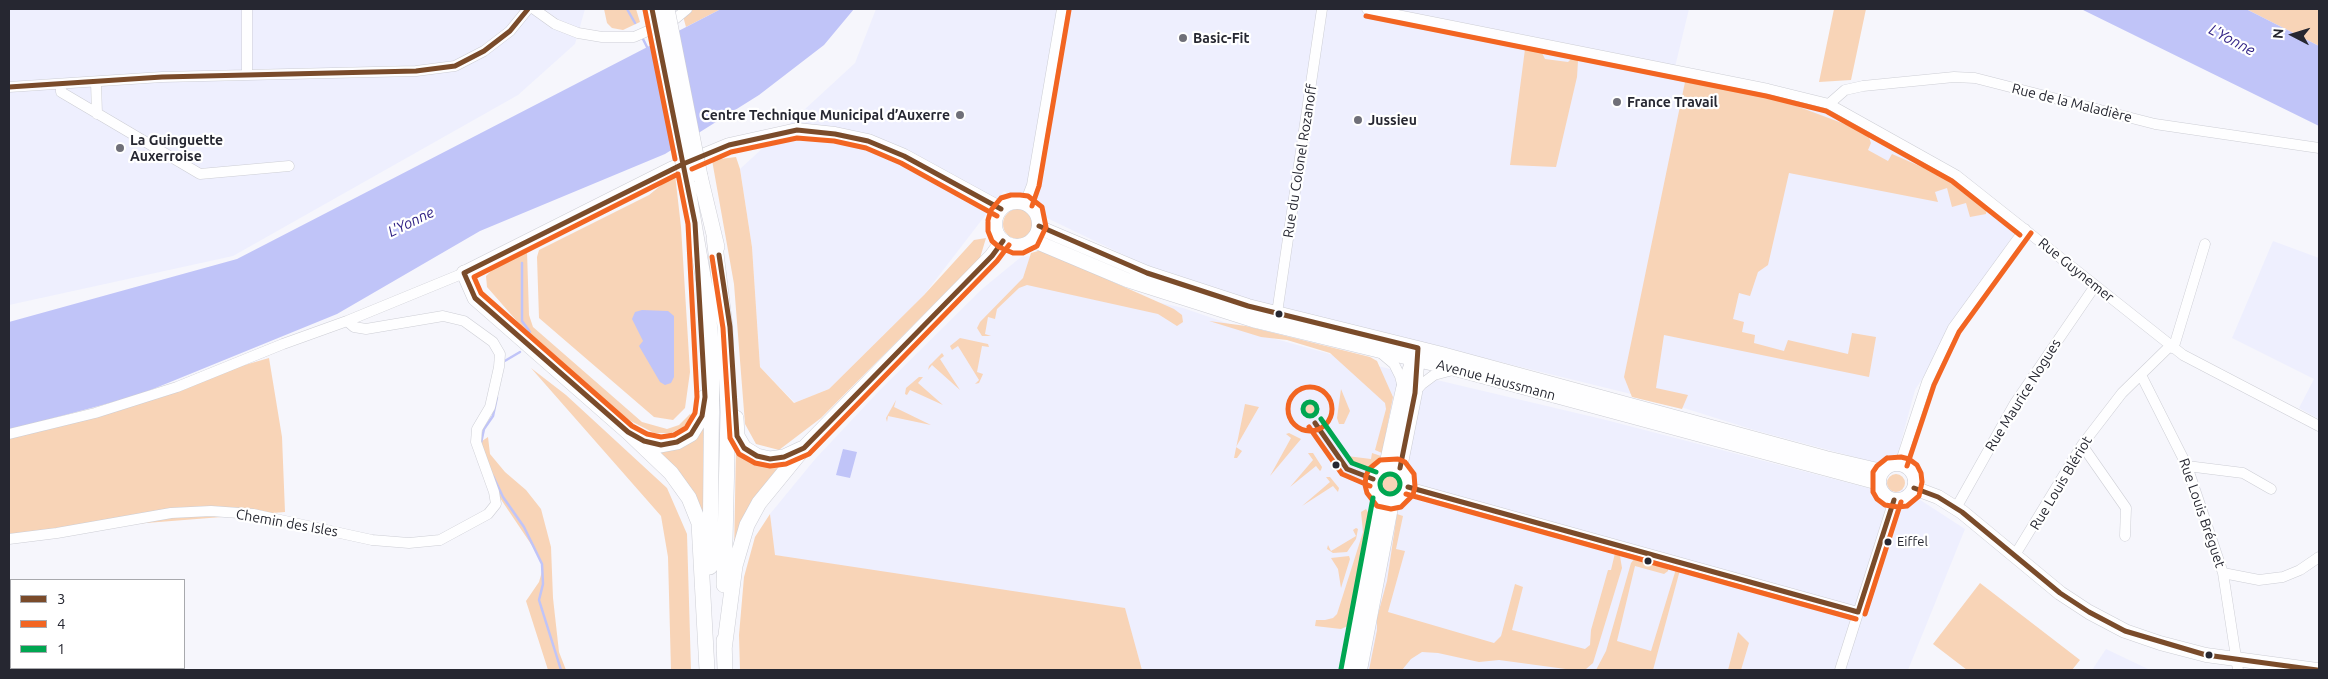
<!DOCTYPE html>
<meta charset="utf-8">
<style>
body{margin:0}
#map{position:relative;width:2328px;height:679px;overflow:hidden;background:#f6f6fc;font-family:Ubuntu,sans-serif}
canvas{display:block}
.frame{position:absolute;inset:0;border:10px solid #262731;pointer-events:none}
.legend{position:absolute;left:10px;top:579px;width:175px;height:90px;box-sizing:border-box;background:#fff;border:1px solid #a8a9ad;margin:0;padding:6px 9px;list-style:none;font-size:15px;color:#262731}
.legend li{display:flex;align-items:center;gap:10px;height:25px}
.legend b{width:25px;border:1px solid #a8a9ad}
.north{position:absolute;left:2268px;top:10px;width:50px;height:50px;-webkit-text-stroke:4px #fff;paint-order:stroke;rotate:275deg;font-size:14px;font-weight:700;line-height:20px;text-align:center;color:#262731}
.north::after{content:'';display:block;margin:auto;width:18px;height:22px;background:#262731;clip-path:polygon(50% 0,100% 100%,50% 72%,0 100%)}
</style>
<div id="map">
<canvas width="2328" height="679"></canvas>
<div class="frame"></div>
<ul class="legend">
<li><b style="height:6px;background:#7a4b2a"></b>3</li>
<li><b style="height:6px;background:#f26522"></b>4</li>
<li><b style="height:6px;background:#00a651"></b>1</li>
</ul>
<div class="north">N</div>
</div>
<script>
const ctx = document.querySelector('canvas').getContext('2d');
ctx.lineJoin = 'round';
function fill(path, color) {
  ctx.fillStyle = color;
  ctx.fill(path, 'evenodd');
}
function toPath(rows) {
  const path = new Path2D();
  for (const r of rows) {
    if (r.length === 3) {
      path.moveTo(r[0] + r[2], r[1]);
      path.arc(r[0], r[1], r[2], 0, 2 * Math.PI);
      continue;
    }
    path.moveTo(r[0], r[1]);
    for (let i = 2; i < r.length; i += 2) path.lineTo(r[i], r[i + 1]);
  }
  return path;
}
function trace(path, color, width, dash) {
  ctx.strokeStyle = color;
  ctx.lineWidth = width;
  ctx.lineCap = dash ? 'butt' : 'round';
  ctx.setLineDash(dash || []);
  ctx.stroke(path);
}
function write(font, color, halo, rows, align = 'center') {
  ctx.font = font + ' Ubuntu,sans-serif';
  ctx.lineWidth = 4.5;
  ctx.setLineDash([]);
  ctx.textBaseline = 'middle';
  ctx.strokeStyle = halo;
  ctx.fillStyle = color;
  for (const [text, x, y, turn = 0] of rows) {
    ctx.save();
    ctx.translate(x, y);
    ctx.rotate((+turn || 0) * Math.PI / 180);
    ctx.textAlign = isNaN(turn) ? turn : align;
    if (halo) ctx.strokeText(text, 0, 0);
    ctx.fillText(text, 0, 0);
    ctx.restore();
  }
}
const built = toPath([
 [9,9,585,9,575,44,518,95,233,256,9,305],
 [876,9,1689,9,1675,67,1849,115,2017,229,1915,390,1898,453,1877,463,1754,430,1668,403,1267,305,1149,267,1049,219,1004,191,924,295,829,389,795,403,760,367,752,247,740,169,855,63],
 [2273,241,2319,258,2319,419,2299,408,2314,379,2232,338],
 [1047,254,1099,274,1130,292,1157,302,1183,308,1265,336,1348,359,1606,420,1872,489,1891,481,1965,529,1908,670,1142,670,1141,665,836,566,774,555,770,514,816,458,880,390,982,289,1021,257],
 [2106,649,2148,669,2155,670,2092,670]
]);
const green = toPath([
 [604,9,636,9,640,22,623,30,612,28,607,23],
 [681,9,721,9,686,27],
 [1834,9,1866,9,1851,80,1819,82],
 [2246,9,2319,9,2319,46],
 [1525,49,1541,51,1545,59,1568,62,1573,57,1578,61,1577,77,1556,167,1510,165],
 [1685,82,1775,98,1842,123,1868,135,1871,143,1868,150,1888,161,1892,154,1945,177,1987,206,1986,214,1970,217,1966,203,1952,207,1947,188,1935,192,1938,202,1789,173,1768,265,1758,272,1750,296,1739,293,1733,319,1744,322,1742,332,1755,335,1754,343,1784,351,1788,340,1848,354,1852,333,1876,337,1869,377,1664,335,1656,388,1688,395,1682,409,1632,397,1624,377],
 [736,157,740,169,752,247,760,367,794,403,829,389,924,295,974,240,986,238,980,258,821,418,779,450,756,444,745,424,734,284,712,160],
 [675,174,681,227,690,372,685,408,673,420,654,417,539,318,537,257,539,250,649,195],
 [1018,224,15],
 [527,251,529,315,533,327,642,422,667,429,679,425,690,414,693,417,683,427,671,433,654,433,623,417,523,328,487,287,486,276,495,267],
 [1038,251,1043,251,1174,309,1182,315,1183,322,1177,326,1158,314,1027,285,1019,288,997,309,995,319,988,317,985,334,991,336,982,336,977,328,980,322,1023,278,1031,253],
 [1209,321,1246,326,1370,357,1377,361,1393,397,1382,453,1375,450,1386,409,1385,403,1330,353,1287,340,1261,337],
 [960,338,988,344,989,347,982,346,977,372,983,374,979,383,975,384,979,380,958,346,952,350,950,346],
 [942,353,944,356,940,359,960,390,932,365,928,370,929,366],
 [269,358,282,437,285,512,58,530,9,539,9,433],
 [531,368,566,395,667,488,687,534,691,670,671,670,668,557,661,516],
 [919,377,923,377,918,383,943,405,910,390,907,395,905,394,906,388],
 [1341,389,1350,411,1344,424,1339,424,1337,418],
 [896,400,894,407,931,425,888,416,887,422,886,418],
 [1309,409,7],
 [1245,404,1259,407,1236,447,1242,451,1237,458,1234,458],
 [707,425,706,521,649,446,696,434],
 [1289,433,1301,439,1270,476,1291,438,1286,434],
 [488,437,490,454,505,472,526,490,541,509,551,547,553,598,559,652,566,670,548,670,526,601,539,582,543,568,537,553,500,498,479,443],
 [736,447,786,461,734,555],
 [1308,453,1313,453,1322,467,1321,470,1320,471,1316,466,1290,487,1313,460],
 [1372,453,1381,456,1377,462,1361,469,1354,466,1345,457,1347,456,1371,459],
 [1896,483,9],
 [1391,484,9],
 [1326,477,1330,477,1339,488,1338,492,1333,486,1302,506,1330,482],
 [1366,509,1370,515,1350,625,1341,629,1315,626,1316,620,1325,620,1333,618,1337,614,1363,532,1361,512],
 [770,514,775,555,1125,608,1142,670,740,670,739,635,744,577,755,537],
 [1397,514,1403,516,1396,549,1405,551,1388,612,1494,643,1501,636,1515,584,1523,587,1512,630,1585,649,1590,645,1591,630,1608,570,1611,570,1615,553,1620,556,1622,568,1593,663,1586,669,1573,670,1499,660,1479,662,1438,653,1422,652,1411,659,1402,670,1369,670,1377,630,1377,618,1387,581],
 [1356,528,1358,529,1356,539,1347,552,1333,553,1327,549,1328,545,1331,551,1356,536,1353,530],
 [1349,556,1350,559,1341,588,1338,569,1331,558],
 [1635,558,1668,566,1668,571,1664,574,1635,566,1617,641,1651,651,1676,569,1680,570,1653,670,1596,670,1606,651,1631,563],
 [1980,583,2080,660,2072,670,1967,670,1933,644],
 [1738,632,1749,643,1741,670,1728,670]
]);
const water = toPath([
 [721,9,854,9,824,45,759,95,665,154,480,231,337,314,136,396,9,430,9,322,237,259],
 [2081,9,2246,9,2319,46,2319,126],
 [642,310,668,311,674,316,674,377,671,383,665,385,660,382,639,346,643,341,632,319,635,312],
 [843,449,857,452,850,478,836,475]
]);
const stream = toPath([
 [627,9,635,23],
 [643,39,648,49],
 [522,263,522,321,530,332],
 [503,362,520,352],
 [481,443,484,429,493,416,497,397],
 [493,476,503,497,524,527,542,564,543,584,539,600,561,670]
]);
const street = toPath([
 [247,9,247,75],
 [534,9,555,24,578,33,602,37,634,37,675,19,687,9],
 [1367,9,1768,89,1829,104,1956,175,2183,355,2319,426],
 [96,82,97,114],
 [61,84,61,92,200,174,289,166],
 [9,87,162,77,416,71,455,66,484,51,510,31,528,9],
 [1829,104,1845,90,1863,86,1954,77,1975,78,2155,124,2319,148],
 [1025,203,1032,185,1062,9],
 [1277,313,1322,9],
 [2172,348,2175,343,2205,244],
 [1381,353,1394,364,1400,376,1403,388],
 [2141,375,2187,466,2223,573,2238,670],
 [1415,392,1422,384,1434,375,1453,370],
 [9,434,95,413,177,387,283,344,347,321,464,273],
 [2082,445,2126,508,2125,536],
 [1900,464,1927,382,1953,328,2025,229],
 [2187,466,2243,473,2271,489],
 [1408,487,1858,612],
 [1956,508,2015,403,2095,286],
 [9,539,57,533,171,513,211,511,253,514,372,540,409,543,440,540,488,514,496,504,494,492,476,442,477,429,490,407,499,367,500,354,493,342,464,321,443,316,366,329,354,327,347,321],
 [2015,555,2082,445,2122,393,2170,346],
 [2223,573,2259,580,2283,577,2300,570,2319,557],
 [1840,670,1894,500]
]);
const secondary = toPath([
 [1017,224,22],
 [1039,226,1045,230,1147,273,1248,306,1442,354,1826,458,1882,471],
 [1032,240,1127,280,1256,321,1459,370,1879,483],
 [464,273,671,169,729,145,797,130,835,134,868,141,904,156,1001,209],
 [1897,482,18],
 [1386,466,1403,389,1416,351],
 [1390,484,18],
 [1400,468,1415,393,1417,364],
 [1914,488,1938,497,1962,512,2060,593,2089,612,2125,631,2160,643,2206,655,2317,670],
 [1348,670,1380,499],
 [1360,670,1392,502]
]);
const primary = toPath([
 [700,176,717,247],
 [687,183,708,305,712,360,710,567],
 [714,237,725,327,728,412,724,585],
 [464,273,475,298,628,432,671,473,689,498,699,523,707,670],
 [736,418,737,436,744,448,757,456,770,459,784,457,801,449],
 [636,436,661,445,677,442,691,434,702,416,705,397],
 [724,640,725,670],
 [724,650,735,566,747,525,759,503,804,448,992,256,1003,241]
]);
const primaryBridge = toPath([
 [652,9,687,183],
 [667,9,700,176]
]);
const bus1 = toPath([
 [652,9,683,164],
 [9,87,162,77,416,71,455,66,484,51,510,31,528,9],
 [683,164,695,223,705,397,702,416,691,434,677,442,661,445,644,441,628,432,475,298,464,273,683,164],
 [683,164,729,145,797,130,835,134,868,141,904,156,1001,209],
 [1039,226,1147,273,1248,306,1418,348,1415,393,1400,468],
 [719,255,730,327,737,436,744,448,757,456,770,459,784,457,804,448,992,256,1003,241],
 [1315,423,1347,469,1373,479],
 [1408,487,1858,612],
 [1914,488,1938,497,1962,512,2060,593,2089,612,2125,631,2206,655,2317,670],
 [1858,612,1894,500]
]);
const bus2 = toPath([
 [645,10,675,159],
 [1366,16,1766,96,1826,111,1952,181,2020,235],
 [692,169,731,152,797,138,834,141,866,148,901,163,997,216],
 [678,174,688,224,697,397,695,413,686,428,674,435,661,437,647,434,632,426,481,293,474,277,678,174],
 [1032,206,1039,186,1069,10],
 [988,222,988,231,992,241,999,247,1013,253,1023,253,1037,246,1046,227,1042,207,1028,196,1020,195,1011,195,1001,198,991,210,988,220],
 [712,257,723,328,730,438,739,454,755,463,770,466,786,464,809,454,997,261,1009,245],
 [1310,409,22],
 [1309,427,1342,474,1370,486],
 [1887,458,1877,466,1873,472,1873,492,1877,499,1885,505,1898,507,1907,506,1919,496,1922,482,1921,473,1917,465,1909,459,1901,457,1888,458],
 [1907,466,1934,385,1959,332,2031,233],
 [1406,494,1856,619],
 [1401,507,1391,509,1377,506,1367,493,1365,485,1366,476,1369,469,1380,460,1398,459,1405,462,1414,474,1415,487,1413,495,1402,506],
 [1865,614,1901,502]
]);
const bus3 = toPath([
 [1310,409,7],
 [1321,419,1352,463,1376,472],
 [1390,484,10],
 [1341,669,1373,498]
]);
const markers = [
 [1183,38,5,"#6f6f78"],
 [1617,102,5,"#6f6f78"],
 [960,115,5,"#6f6f78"],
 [1358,120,5,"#6f6f78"],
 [120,148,5,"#6f6f78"],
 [1279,314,4.5,"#262731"],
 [1336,465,4.5,"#262731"],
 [1888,542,4.5,"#262731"],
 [1648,561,4.5,"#262731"],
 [2209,655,4.5,"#262731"]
];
const busNames = [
 ["Eiffel",1897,542]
];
const poiNames = [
 ["Basic-Fit",1193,38],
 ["France Travail",1627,102],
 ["Centre Technique Municipal d’Auxerre",950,115,"right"],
 ["Jussieu",1368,120],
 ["La Guinguette",130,140],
 ["Auxerroise",130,156]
];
const streetNames = [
 ["Rue de la Maladière",2072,103,14],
 ["Rue du Colonel Rozanoff",1300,161,-81],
 ["Rue Guynemer",2076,270,39],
 ["Avenue Haussmann",1496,380,15],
 ["Rue Maurice Nogues",2023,395,-58],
 ["Rue Louis Blériot",2061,483,-59],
 ["Rue Louis Bréguet",2202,513,71],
 ["Chemin des Isles",287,523,10]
];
const waterNames = [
 ["L'Yonne",2232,40,28],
 ["L'Yonne",411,222,-26]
];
fill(built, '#eeeffe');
fill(green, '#f8d4b7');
fill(water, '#c0c4f8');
trace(stream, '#c0c4f8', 2.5);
trace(street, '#cdced5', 11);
trace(secondary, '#cdced5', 15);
trace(primary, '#cdced5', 16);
trace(street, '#fefeff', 10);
trace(secondary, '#fefeff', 14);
trace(primary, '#fefeff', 15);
trace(primaryBridge, '#cdced5', 16, []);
trace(primaryBridge, '#fefeff', 15);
trace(bus1, '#7a4b2a', 5);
trace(bus2, '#f26522', 5);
trace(bus3, '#00a651', 5);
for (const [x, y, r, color] of markers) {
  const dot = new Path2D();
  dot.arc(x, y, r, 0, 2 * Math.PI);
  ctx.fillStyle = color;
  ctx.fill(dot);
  trace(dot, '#fff', 2);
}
write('13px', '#262731', '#fff', busNames, 'left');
write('bold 14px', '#262731', '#fff', poiNames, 'left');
write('14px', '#262731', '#fff', streetNames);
write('italic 15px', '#2c1d82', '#fff', waterNames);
</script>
